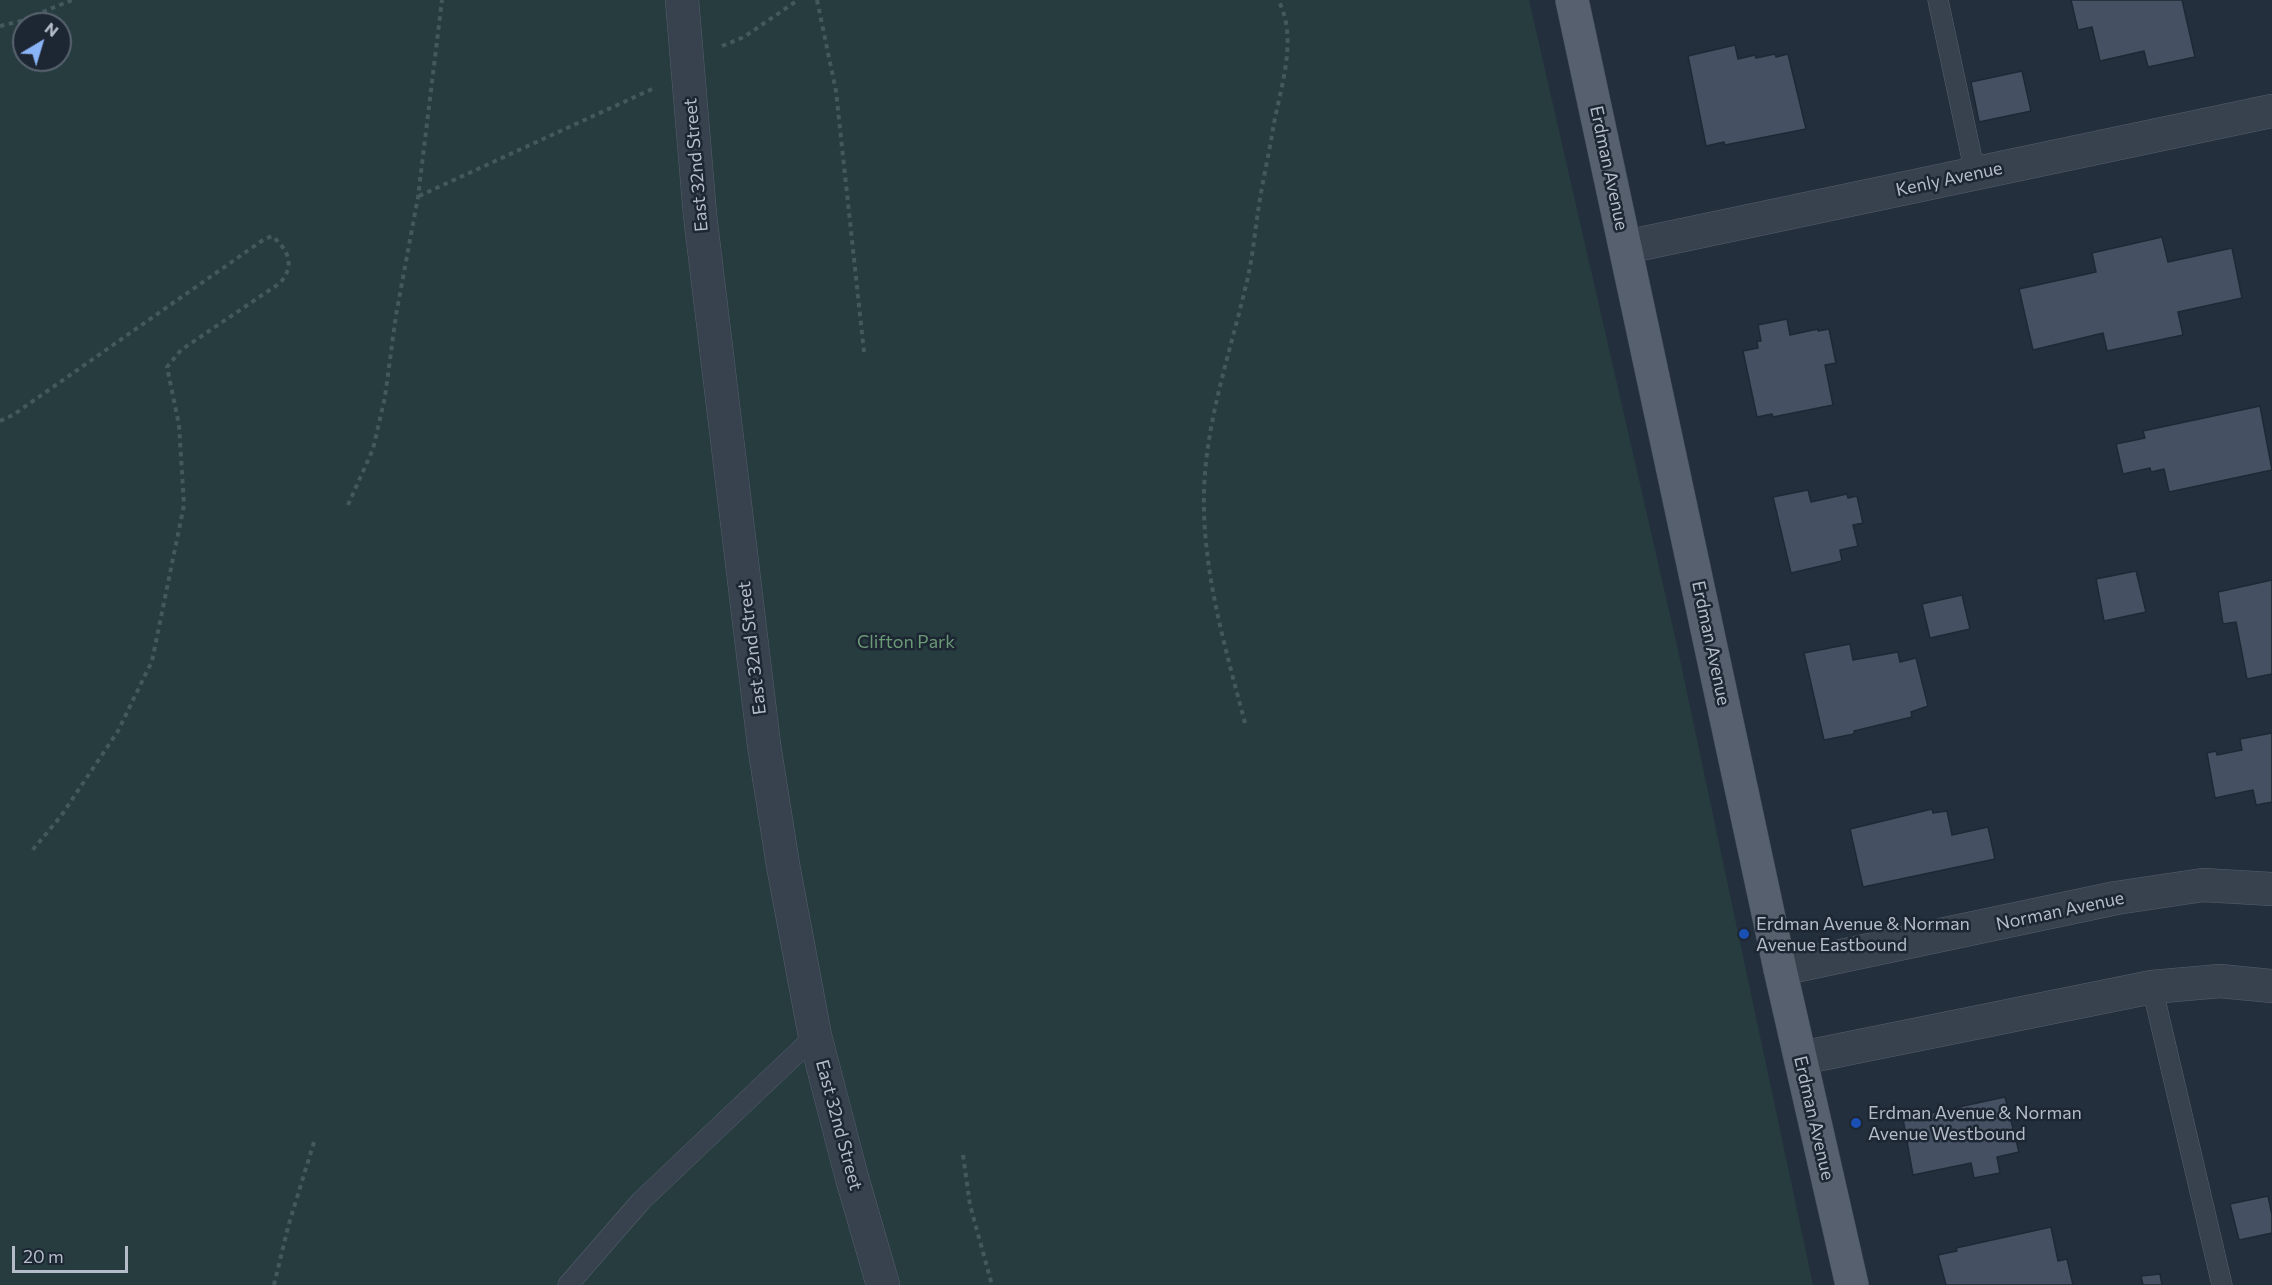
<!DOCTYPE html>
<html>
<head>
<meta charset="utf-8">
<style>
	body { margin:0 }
	#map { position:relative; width:2272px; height:1285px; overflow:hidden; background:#242f3e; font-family:Commissioner,sans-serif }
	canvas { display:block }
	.north { position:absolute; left:12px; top:12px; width:60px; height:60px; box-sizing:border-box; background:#1d2633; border:2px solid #59626f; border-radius:50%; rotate:38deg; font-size:16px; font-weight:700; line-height:24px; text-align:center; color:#b4bcc9 }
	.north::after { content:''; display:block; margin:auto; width:21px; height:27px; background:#8ab4f8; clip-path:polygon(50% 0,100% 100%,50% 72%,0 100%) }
	.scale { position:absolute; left:12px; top:1246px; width:116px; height:27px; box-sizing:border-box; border:3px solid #b4bcc9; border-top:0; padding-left:8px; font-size:18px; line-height:21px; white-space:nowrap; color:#b4bcc9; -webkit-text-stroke:4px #1d2633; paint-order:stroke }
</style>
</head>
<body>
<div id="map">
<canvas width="2272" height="1285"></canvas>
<div class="north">N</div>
<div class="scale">20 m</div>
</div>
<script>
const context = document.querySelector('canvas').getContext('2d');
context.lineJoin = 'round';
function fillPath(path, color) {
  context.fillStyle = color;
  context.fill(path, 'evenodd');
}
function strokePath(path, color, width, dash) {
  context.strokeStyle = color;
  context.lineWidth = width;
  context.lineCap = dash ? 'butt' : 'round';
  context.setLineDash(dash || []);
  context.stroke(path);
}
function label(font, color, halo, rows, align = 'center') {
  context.font = font + ' Commissioner,sans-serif';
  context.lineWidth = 5;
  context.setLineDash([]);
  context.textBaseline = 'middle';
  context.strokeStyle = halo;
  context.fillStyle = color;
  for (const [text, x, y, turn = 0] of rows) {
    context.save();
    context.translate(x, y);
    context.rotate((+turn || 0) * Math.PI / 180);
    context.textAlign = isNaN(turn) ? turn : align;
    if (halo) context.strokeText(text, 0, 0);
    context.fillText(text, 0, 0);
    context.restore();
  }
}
fillPath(new Path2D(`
	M0,0H1529L1676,641L1813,1285H0ZM24,24H60V60H24Z`), '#263c3f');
const building = new Path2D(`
	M2071,0H2182L2195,57L2148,67L2144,51L2100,61L2092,27L2078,30Z
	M1735,45L1738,59L1755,55L1756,58L1775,54L1776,57L1788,54L1806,129L1725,145L1724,142L1706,146L1688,56Z
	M2022,71L2031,111L1979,122L1971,82Z
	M2162,237L2168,262L2232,248L2242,298L2178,312L2183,335L2107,351L2103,333L2033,350L2019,289L2096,272L2092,253Z
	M1787,319L1790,335L1818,329V331L1829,329L1836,363L1825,365L1833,405L1773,417L1772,414L1757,417L1743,351L1758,348L1757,341H1761L1758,325Z
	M2260,406L2272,470L2169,492L2164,469L2151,472L2150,468L2123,474L2116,444L2145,438L2143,431Z
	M1808,490L1811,502L1847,494L1848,498L1857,496L1863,523L1853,525L1858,546L1840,550L1842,561L1791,573L1773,497Z
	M2136,571L2146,612L2104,621L2096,579Z
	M2272,580V674L2247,679L2236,622L2223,624L2218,592Z
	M1962,595L1970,629L1930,638L1922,604Z
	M1850,644L1853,660L1898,652L1900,662L1916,658L1928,706L1911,712L1912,717L1854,731V734L1824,740L1804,653Z
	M2272,733V802L2256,805L2253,790L2215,798L2207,753L2216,751L2217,755L2242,750L2240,739Z
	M1932,809L1933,813L1947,811L1952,835L1988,827L1995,859L1863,887L1850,829Z
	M2005,1097L2019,1152L1997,1157L2000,1173L1974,1178L1971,1163L1913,1175L1903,1119Z
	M2268,1196L2272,1215V1233L2239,1240L2230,1204Z
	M2051,1227L2058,1261L2067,1259L2073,1285H1946L1938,1255L1957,1251L1956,1248Z
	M2160,1274L2162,1285H2143L2141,1276Z`);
fillPath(building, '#455162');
strokePath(building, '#1f2835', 1.5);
const service = new Path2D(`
	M1938,0L1975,173
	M2152,987L2222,1285
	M568,1285L641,1201L815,1036`);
const minor = new Path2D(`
	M1626,247L2272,111
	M1780,969L2116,898L2203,885L2272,889
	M1801,1058L2152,987L2220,981L2272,986`);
const tertiary = new Path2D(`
	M682,0L700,215L764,745L783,865L815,1036L852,1178L883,1285`);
const primary = new Path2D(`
	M1572,0L1780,969L1852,1285`);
strokePath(service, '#565f6c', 21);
strokePath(minor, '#565f6c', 34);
strokePath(tertiary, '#565f6c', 34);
strokePath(primary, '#414a57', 34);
strokePath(new Path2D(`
	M817,0L836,91L864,352
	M0,26L21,21L72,0
	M722,46L744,37L798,0
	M419,196L652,89
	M0,421L13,415L263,240L272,236C289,250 295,266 280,283L181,350L167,367L179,425L184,505L152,661L118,731L61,816L30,853
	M348,505L373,449L385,397L396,315L418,197L442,0
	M1245,723C1225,647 1202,570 1204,491C1206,420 1231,350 1247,281C1253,256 1255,230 1259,205C1263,179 1269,154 1273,129C1280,88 1299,38 1278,0
	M963,1155L970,1205L992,1285
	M274,1285L288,1227L314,1142`), '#44595c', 4, [4.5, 4.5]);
strokePath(service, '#38414e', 20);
strokePath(minor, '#38414e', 33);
strokePath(tertiary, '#38414e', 33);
strokePath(primary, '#56606e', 33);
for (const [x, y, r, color] of [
	[1744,934,6,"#1a4fb4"],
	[1856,1123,6,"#1a4fb4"]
]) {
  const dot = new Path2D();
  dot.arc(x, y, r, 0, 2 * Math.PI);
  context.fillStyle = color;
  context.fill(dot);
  strokePath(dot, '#1d2633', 2);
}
label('18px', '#b4bcc9', '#1d2633', [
	["East 32nd Street",696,165,-95],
	["Erdman Avenue",1609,168,78],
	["Kenly Avenue",1949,179,-12],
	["Erdman Avenue",1711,643,78],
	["East 32nd Street",752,648,-97],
	["Norman Avenue",2060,911,-12],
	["Erdman Avenue",1814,1118,77],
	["East 32nd Street",839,1125,75]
]);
label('18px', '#6b9a76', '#1d2633', [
	["Clifton Park",906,642]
]);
label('18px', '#b4bcc9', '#1d2633', [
	["Erdman Avenue & Norman",1756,924],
	["Avenue Eastbound",1756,945],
	["Erdman Avenue & Norman",1868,1113],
	["Avenue Westbound",1868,1134]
], 'left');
</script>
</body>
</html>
